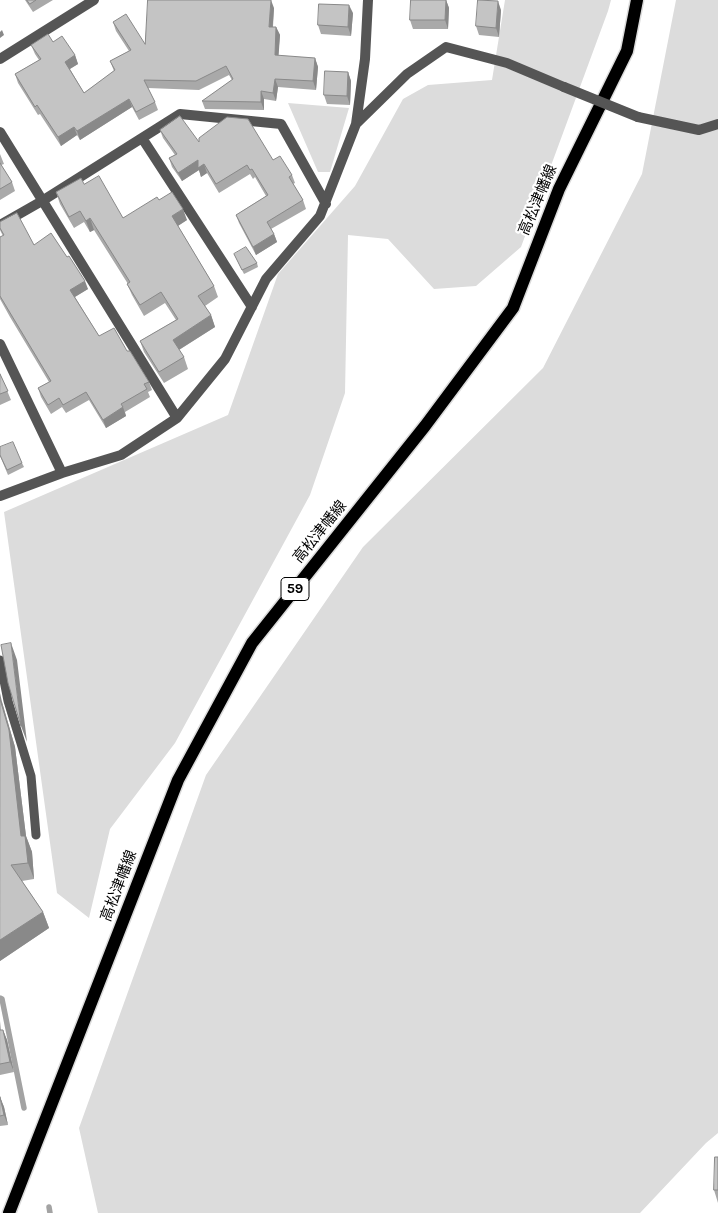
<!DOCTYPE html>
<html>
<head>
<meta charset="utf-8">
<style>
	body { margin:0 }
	canvas { display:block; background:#fff }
</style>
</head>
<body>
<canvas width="718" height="1213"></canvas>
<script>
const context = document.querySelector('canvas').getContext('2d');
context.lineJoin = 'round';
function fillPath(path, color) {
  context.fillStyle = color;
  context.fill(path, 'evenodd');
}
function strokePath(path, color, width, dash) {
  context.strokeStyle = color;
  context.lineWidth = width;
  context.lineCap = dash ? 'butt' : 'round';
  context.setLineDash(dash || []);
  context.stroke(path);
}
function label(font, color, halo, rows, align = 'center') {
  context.font = font + ' Karla,"Noto Sans JP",sans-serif';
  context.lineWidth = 4.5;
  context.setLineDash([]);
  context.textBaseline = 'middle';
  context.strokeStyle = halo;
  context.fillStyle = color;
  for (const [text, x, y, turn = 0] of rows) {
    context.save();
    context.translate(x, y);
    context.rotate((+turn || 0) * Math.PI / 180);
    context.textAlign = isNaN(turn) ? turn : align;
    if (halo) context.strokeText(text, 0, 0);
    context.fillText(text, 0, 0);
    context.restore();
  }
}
fillPath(new Path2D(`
	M505,0H611L608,11L521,247L476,286L434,289L388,239L348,235L345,393L310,495L175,743L110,829L89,918L57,893L4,512L228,415L278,274L355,186L403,99L428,85L492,80Z
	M676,0H718V1133L706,1143L640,1213H98L79,1128L206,775L363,547L543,368L642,174Z
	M288,103L349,108L330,172H318Z`), '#dcdcdc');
strokePath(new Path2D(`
	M0,998L2,999L24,1108
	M49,1207L50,1213`), '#a3a3a3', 5.5);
const primary = new Path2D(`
	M9,1213L178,780L252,643L425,426L513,308L559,189L627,51L637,0`);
strokePath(primary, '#dbdbdb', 15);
strokePath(new Path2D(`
	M0,660L8,701L31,776L36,835`), '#555', 9);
strokePath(new Path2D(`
	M0,59L94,0
	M638,117L699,130L718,124
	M356,124L365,59L368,0
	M0,132L177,418
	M142,138L252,307
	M0,225L42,201L180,114L281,124L326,204
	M0,344L62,473
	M0,496L62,473L121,455L177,418L225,359L266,279L320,216L356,124L407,74L446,47L507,63L564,87`), '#555', 10);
strokePath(primary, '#000', 12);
strokePath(new Path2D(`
	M564,87L638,117`), '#555', 10);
fillPath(new Path2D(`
	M25,0H53L33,12Z
	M446,0L449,8L448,29H413L410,20Z
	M274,8L273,27H276L280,35L278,56L315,58L318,67L316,90L278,87L276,101L264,99V110L205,109L202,101L232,80L229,75L199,90L148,88L155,102L158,110L139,120L132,107L80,140L77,135L61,146L40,114L38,115L18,83L15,74L39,60L35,54L31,45L53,42L75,55L78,64L70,69L84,93L114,71L110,61L129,51L116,31L113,22L145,44Z
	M501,10L499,37L479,35L476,26Z
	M353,13L351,36L321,34L318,25Z
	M348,72L351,81L350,105L327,104L324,95Z
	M160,130L199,142L273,160L292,175L295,183L293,184L303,200L306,209L271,229L274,234L277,242L256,255L239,223L236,215L266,196L255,177L253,179L250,174L219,193L207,173L201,177L199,170L182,181L172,167L169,158L175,155L163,138Z
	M0,154L4,164L1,165L12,182L15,191L0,200Z
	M84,184L123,218L159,200L187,220L178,226L214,286L218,297L205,306L211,315L215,327L179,350L184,357L188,369L164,383L144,352L140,341L176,320L165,303L144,316L132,295L127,284H128L94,230L90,232L84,222L74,228L60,204L56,192Z
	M0,228L34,245L88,289L75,297L99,336L127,351L149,382L152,390L148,392L150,397L125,412L126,416L106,428L89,400L66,413L62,407L51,414L41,397L38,388L49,382L10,317L0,299V237L3,236L0,230Z
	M234,254L257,263L258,267L244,274Z
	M0,374L11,400L0,405Z
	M0,447L22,463L24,467L8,475L0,456Z
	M2,702L15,747L26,836L32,852L34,879L22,881L43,912L49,928L0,961Z
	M0,1021L1,1030H3L7,1040L14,1072L0,1075Z
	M0,1097L4,1107L8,1125L0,1126Z
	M718,1157V1203L714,1190Z`), '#a9a9a9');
fillPath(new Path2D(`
	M271,0L274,8L272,35L269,27Z
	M446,0L449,8L448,29L445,20Z
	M498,1L501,10L499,37L496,28Z
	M349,5L353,13L351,36L348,27Z
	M276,27L280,35L278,64L275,55Z
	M2,30L4,35L0,38V32Z
	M75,55L78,64L68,70L65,62Z
	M315,58L318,67L316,90L313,81Z
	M348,72L351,81L350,105L347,96Z
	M275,79L278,87L276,101L273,93Z
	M261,91L264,99V110L261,102Z
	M129,99L132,107L80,140L77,131Z
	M74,127L77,135L61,146L58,137Z
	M198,160L204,164L207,173L201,177L199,170L182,181L178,173Z
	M183,209L187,220L176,227L172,216Z
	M90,218L94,230L90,232L86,221Z
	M274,234L277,242L256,255L253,247Z
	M85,281L88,289L73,298L70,290Z
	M211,315L215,327L177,351L173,340Z
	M123,407L126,416L106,428L103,420Z
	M11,643L17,660L27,742L21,726Z
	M0,693L2,702L15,747L26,836L32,852L34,879L28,863L21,836L0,699Z
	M43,912L49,928L0,961V940Z
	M3,1030L7,1040L14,1072L10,1062Z
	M0,1097L4,1107L8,1125L4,1115Z`), '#898989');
const building = new Path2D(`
	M27,0H36L30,4Z
	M148,0H271L269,27H276L275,55L315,58L313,81L275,79L273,93L261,91V102L202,101L233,79L226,66L196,81L144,80L155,102L136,112L129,99L77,131L74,127L58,137L37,105L35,107L15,74L41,59L31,45L48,34L53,42L62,36L75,55L65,62L84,93L115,70L110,61L131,50L113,22L126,14L145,44Z
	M411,0H446L445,20H410Z
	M478,0L498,1L496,28L476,26Z
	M319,4L349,5L348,27L318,25Z
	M325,71L348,72L347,96L324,95Z
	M180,116L199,142V138L227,117L248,119L273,160L280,156L292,175L289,177L303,200L267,222L274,234L253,247L236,215L268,195L252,169L250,170L247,165L216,184L204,164L198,168V160L178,173L169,158L177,154L160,130Z
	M0,163L12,182L0,189Z
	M99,176L123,218L157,197L159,200L172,192L183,209L172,216L214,286L198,296L211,315L173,340L184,357L159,372L140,341L178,319L161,292L140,305L127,284L130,282L90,218L86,221L80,211L69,217L56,192L81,178L84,184Z
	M17,213L34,245L51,233L67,257L69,256L85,281L70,290L99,336L114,328L127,351H130L149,382L144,384L147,389L121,404L123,407L103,420L86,392L63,405L59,398L48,405L38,388L51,381L0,296V237L4,235L0,228V222Z
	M246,247L257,263L242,270L234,254Z
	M0,374L8,391L0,394Z
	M13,442L22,463L7,470L0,455V447Z
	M11,643L21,726L8,683L1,645Z
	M0,699L9,730L21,836H25L28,863L11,865L43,912L0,940Z
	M0,1030H3L10,1062L0,1064Z
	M0,1097L4,1115L0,1116Z
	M715,1157H718V1190H714Z`);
fillPath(building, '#c4c4c4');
strokePath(building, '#898989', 1);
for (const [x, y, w] of [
	[295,589,28]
]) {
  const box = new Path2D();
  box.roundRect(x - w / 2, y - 11.5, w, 23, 4);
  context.fillStyle = '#fff';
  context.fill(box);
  strokePath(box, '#000', 1);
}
label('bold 14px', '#000', null, [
	["59",295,589]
]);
label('15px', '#000', '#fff', [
	["高松津幡線",538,200,-67],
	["高松津幡線",320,532,-51],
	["高松津幡線",119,886,-69]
]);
</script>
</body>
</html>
